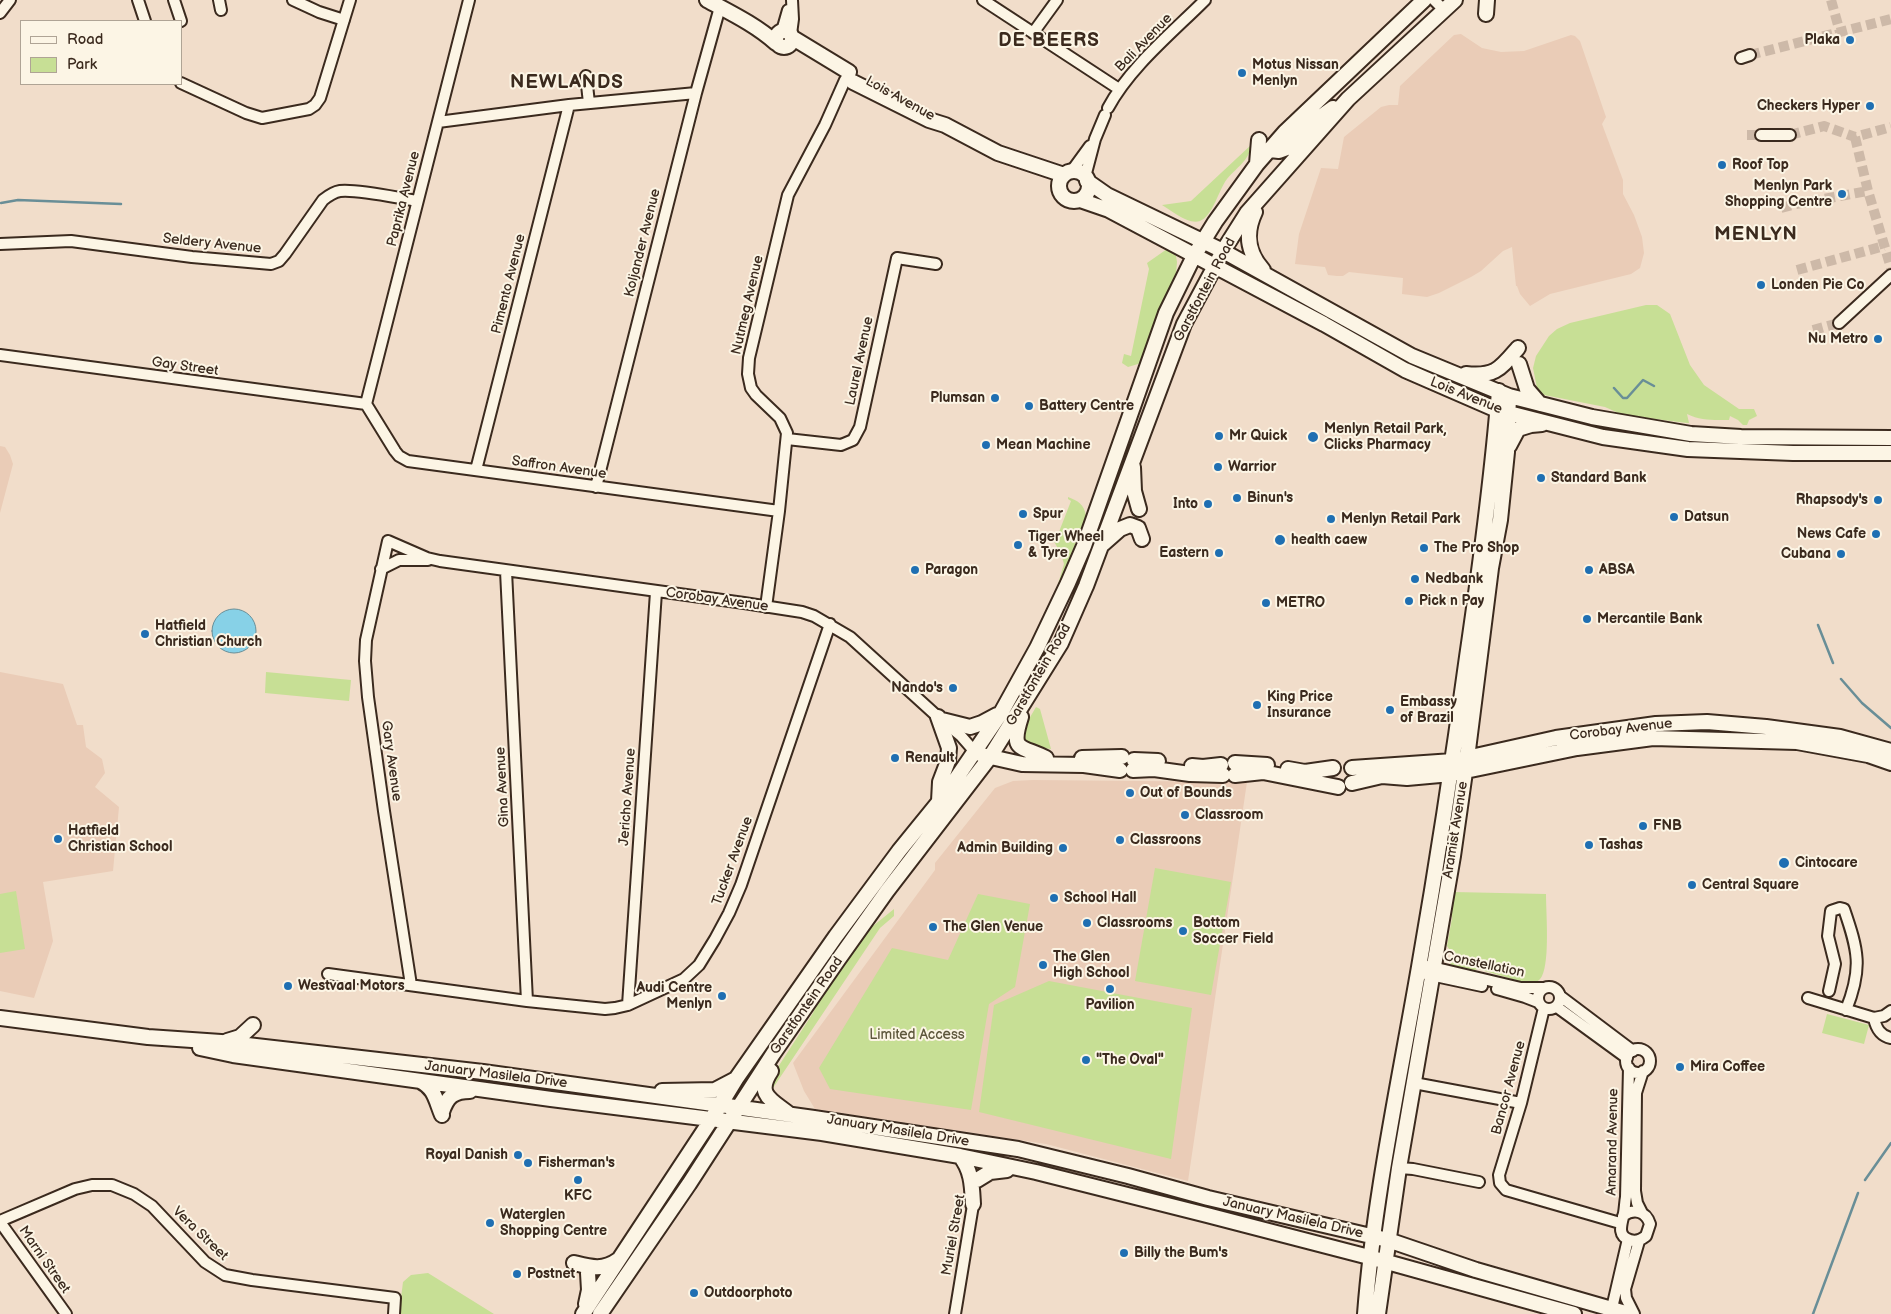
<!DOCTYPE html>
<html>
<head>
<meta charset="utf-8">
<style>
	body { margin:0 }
	#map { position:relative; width:1891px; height:1314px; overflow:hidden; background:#f1ddca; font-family:"Balsamiq Sans",sans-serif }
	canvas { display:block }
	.legend { position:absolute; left:20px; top:20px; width:162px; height:65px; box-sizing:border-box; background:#fcf5e5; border:1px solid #afa495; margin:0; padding:6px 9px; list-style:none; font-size:15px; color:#3b2a1e }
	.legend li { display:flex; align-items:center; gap:10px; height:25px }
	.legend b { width:25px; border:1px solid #afa495 }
</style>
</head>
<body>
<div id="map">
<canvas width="1891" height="1314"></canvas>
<ul class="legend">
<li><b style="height:6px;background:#fcf5e5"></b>Road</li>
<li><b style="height:14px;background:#c7df95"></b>Park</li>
</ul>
</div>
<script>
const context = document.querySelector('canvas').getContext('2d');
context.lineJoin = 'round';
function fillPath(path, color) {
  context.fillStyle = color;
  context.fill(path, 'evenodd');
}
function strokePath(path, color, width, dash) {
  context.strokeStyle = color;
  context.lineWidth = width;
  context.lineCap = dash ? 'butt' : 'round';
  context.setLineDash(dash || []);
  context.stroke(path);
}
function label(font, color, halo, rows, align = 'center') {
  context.font = font + ' "Balsamiq Sans",sans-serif';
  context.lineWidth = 4;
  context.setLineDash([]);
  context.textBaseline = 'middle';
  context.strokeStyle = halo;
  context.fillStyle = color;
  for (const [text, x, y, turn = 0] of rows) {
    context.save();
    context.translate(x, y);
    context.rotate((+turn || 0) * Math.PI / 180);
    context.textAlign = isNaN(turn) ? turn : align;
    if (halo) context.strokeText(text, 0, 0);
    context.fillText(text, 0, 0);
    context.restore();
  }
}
fillPath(new Path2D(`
	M1461,34L1482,48L1501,52L1524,51L1571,35L1575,36L1580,41L1606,117L1602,124L1623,180V194L1634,215L1642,237L1644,253L1640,268L1631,274L1550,294L1530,306L1520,294L1517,286H1516L1512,247L1503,251L1481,271L1471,277L1439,293L1427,297L1402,294L1403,278L1349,272L1343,276H1337L1328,275L1325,267L1295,264L1299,234L1321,168L1338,169L1344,137L1381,107L1389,105H1398L1400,86L1454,35Z
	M0,446L5,447L10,455L13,464L0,513Z
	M0,672L63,684L77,725H83L86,747L102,759L105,773L95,787L119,807L113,871L43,882L53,941L34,998L0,991Z
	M1033,780L1247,782L1188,1181L1046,1144L815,1109L804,1091L793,1063L935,870V863L995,788L1013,781Z`), '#eaccb7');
fillPath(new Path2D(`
	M1251,145C1250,160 1236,168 1227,179C1219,189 1213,216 1200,221C1188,225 1172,211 1162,205L1191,201Z
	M1167,249L1176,256L1177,262L1176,274L1142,360L1138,364L1128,367L1122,363L1124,354L1131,356L1149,269L1147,263Z
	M1646,305H1657L1670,314L1690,365L1704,385L1739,409H1754L1757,416L1749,420L1747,425H1743L1738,420L1730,416L1729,420C1713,420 1701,421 1687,414L1689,423H1687L1623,415L1605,407L1544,395L1537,388L1533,368L1536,356L1549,336L1557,329L1570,323Z
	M1068,497C1078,501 1084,504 1086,516L1052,604L1064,564L1061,554L1051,536L1052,534L1057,537L1071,501L1068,499Z
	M266,672L351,680L349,701L265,693Z
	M1036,707L1040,709L1051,749L1029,746L1023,740L1022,731Z
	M1155,868L1231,882L1211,995L1135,981Z
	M16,891L25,949L0,953V894Z
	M1454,892L1546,894C1546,913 1550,960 1542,976C1539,982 1535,982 1529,984L1478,969L1469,972L1450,966L1452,953L1447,946L1452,918L1449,909Z
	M978,894L1030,904L1015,987L989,1004L971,1110L830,1089L819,1068L892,948L948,960Z
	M894,909V916L880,928L773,1088L768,1091L767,1084L813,1013L822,993L863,934Z
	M1049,981L1192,1008L1171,1159L979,1112L994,1005Z
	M1827,1014L1869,1025L1864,1044L1822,1033Z
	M428,1273L494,1314H399L403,1282L411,1275Z`), '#c7df95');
const water = new Path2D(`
	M212 631a22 22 0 1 1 44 0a22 22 0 1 1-44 0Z`);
fillPath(water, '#87d1e7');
strokePath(water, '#698e97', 1);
strokePath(new Path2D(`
	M1,203L18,200L121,204
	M1614,388L1623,398H1627L1643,380L1654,386
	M1818,625L1833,663
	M1841,679L1862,703L1891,728
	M1865,1180L1891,1143
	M1813,1314L1858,1193`), '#698e97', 2.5);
strokePath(new Path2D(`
	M1831,0L1840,32
	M1750,55L1891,19
	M1747,135H1761
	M1790,135L1824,126L1855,137L1891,127
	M1855,137L1868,191L1891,268
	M1781,208L1796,204L1868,191
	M1797,270L1884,246
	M1813,330L1839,323`), '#cdb9a8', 10, [10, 5]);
const street = new Path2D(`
	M138,0L145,21
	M174,0L181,21
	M219,0L221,10
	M293,0L319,12L344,20
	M983,0L1119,89
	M1434,0L1444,10
	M0,13L10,0
	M782,31L788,10
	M1033,33L1057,0
	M791,34L793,19L792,0
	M1741,58L1750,55
	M586,76L589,103
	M181,83L246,113L262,118L309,109L315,105L320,98L350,0
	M1108,108C1130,67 1172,33 1205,0
	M438,122L569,105L696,93
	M1761,135H1790
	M1071,172L1090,146
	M1085,177L1095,139L1105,115
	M0,244L71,241L192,257L271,264L279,261L285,254L323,200C328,196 333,192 340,191C359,189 397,198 417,201
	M1839,323L1891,275
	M0,355L366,404
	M366,404L395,451L399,456L408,461L779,511
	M366,404L469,0
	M787,439L841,445L853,440L860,427L897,258L936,264
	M476,470L569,105
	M596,487L696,93L720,7
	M381,569L399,560H428
	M506,571L527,1001
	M766,607L779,511L787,433L780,418L756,395L751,388L748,374L749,358L788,195L825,125L845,80
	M1428,966L1521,988H1543
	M328,974L527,1001L605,1009L615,1008L628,1005L684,979L699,965L715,939L729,913L741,885L830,624
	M1426,974L1482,986
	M411,985L384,811L368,697L365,661L366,640L388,541L427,558L440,561L744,603L802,612L814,616L850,637L938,717L961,736L975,752
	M1538 998a11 11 0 1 1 22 0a11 11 0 1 1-22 0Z
	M1497,989L1525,997L1538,1002
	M1829,991L1835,964L1828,936L1831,911L1840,908L1844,909C1858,950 1863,968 1846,1010
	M1560,996L1633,1051
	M1808,998L1874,1018L1884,1016L1891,1011
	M628,1005L656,592
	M1557,1007L1627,1058
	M1544,1008L1521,1103L1499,1175L1500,1183L1506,1190L1620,1223
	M1874,1018C1876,1028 1880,1036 1891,1038
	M1626 1061a12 12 0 1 1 24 0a12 12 0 1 1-24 0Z
	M1414,1083L1521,1103
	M1399,1168L1413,1169L1479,1182
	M1642,1213L1637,1203L1635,1191L1636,1093L1643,1071
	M1623,1216C1634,1208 1646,1211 1650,1224L1646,1236C1641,1240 1636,1242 1630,1240C1616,1236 1622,1223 1624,1213C1625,1208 1625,1202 1626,1197L1629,1068
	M0,1221L75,1189L92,1185H112L134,1194L152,1206L205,1262L225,1275L252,1280L395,1298L394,1314
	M0,1222L66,1314
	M1612,1308L1628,1239
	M955,1314L974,1199
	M1634,1314L1626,1298L1625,1289L1639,1241`);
const secondary = new Path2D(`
	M707,0C731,13 756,25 776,43
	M1486,14L1487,0
	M776 39a8 8 0 1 1 16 0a8 8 0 1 1-16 0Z
	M793,38L849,72
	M853,82L929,120L945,125L998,153L1064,175
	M1270,150L1279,151L1287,148L1312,123L1333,108
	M1257,164L1259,140
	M1059 186a15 15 0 1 1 30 0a15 15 0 1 1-30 0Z
	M1087,181L1107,195L1223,251L1412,356L1509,396L1592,417L1691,434L1741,437L1891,438
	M1080,200L1109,210L1324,324L1405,370L1497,410L1603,437L1688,449L1793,453H1891
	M1255,212C1245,233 1247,252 1263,270
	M1519,364L1527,389L1540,404
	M1466,374C1495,377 1500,369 1518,348
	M1509,446L1518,429L1531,425L1542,424
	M1133,467L1134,491L1139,509
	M1103,544L1120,529L1130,525L1138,528L1142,539
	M938,717L949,748L948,761L940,782L939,801
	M1021,717C1010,752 1020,745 1046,758
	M942,720L970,727L982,723L997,715
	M982,755L1022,764L1084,765L1120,770
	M1082,758L1122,757
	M1134,760L1158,761
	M1235,763L1267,765
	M1192,766L1203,767L1221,765
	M1352,768L1453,761L1556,738L1656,724L1707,722L1766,727L1840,737L1891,751
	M1288,769L1305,772L1333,768
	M1133,770L1154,769L1190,774L1223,775
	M1235,775L1263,772L1338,787
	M1352,783L1382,776L1407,778L1451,774L1577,748L1653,738L1797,742L1868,755L1891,763
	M0,1018L148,1037L221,1042L483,1072L814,1118L1018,1149L1128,1176L1208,1198L1388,1240L1476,1270L1629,1314
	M227,1041L240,1037L253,1025
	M200,1048L233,1055L551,1099L822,1133L960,1156L1036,1172L1207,1215L1369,1257L1574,1314
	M771,1071C755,1095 772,1100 789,1114
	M420,1081C435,1088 436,1101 442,1115
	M662,1091L715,1090L736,1079
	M442,1112C447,1097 453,1091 470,1091
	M960,1156C972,1171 972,1186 973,1204
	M977,1180L990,1172L1007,1170
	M574,1263C590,1267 603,1271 618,1260
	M586,1304L589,1290L588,1273
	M583,1314L711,1120L736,1079L836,936L899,851L947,792L1001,713L1037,648L1068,583L1084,546L1166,313L1194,256L1215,222L1257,164L1285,132L1424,0
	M600,1314L689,1184L773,1054L838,960L887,891L990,757L1061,643L1086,586L1184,324L1223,251L1247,213L1348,99L1455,0
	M1365,1314C1374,1197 1399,1083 1419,967C1437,864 1453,760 1467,657C1480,568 1492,480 1499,391
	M1378,1314L1399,1168L1453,856L1467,758L1491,568L1500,520L1507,452L1509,396`);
strokePath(street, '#3b2a1e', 14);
strokePath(secondary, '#3b2a1e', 18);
strokePath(street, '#fcf5e5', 10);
strokePath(secondary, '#fcf5e5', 14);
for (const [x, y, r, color] of [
	[1850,40,5,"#1f6fb2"],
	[1242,73,5,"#1f6fb2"],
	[1870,106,5,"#1f6fb2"],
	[1722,165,5,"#1f6fb2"],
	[1842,194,5,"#1f6fb2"],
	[1761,285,5,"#1f6fb2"],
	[1878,339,5,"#1f6fb2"],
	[995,398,5,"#1f6fb2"],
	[1029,406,5,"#1f6fb2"],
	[1219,436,5,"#1f6fb2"],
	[1313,437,6,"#1f6fb2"],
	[986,445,5,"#1f6fb2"],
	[1218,467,5,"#1f6fb2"],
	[1541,478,5,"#1f6fb2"],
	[1237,498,5,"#1f6fb2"],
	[1878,500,5,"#1f6fb2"],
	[1208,504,5,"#1f6fb2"],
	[1023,514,5,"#1f6fb2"],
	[1674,517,5,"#1f6fb2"],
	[1331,519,5,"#1f6fb2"],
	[1876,534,5,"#1f6fb2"],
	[1280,540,6,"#1f6fb2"],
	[1018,545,5,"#1f6fb2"],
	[1424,548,5,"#1f6fb2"],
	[1219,553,5,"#1f6fb2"],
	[1841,554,5,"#1f6fb2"],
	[915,570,5,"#1f6fb2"],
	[1589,570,5,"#1f6fb2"],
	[1415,579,5,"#1f6fb2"],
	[1409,601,5,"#1f6fb2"],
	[1266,603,5,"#1f6fb2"],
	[1587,619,5,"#1f6fb2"],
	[145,634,5,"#1f6fb2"],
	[953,688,5,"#1f6fb2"],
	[1257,705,5,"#1f6fb2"],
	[1390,710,5,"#1f6fb2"],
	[895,758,5,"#1f6fb2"],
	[1130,793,5,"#1f6fb2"],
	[1185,815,5,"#1f6fb2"],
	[1643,826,5,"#1f6fb2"],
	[58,839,5,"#1f6fb2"],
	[1120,840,5,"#1f6fb2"],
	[1589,845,5,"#1f6fb2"],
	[1063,848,5,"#1f6fb2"],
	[1784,863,6,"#1f6fb2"],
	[1692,885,5,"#1f6fb2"],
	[1054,898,5,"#1f6fb2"],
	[1087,923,5,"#1f6fb2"],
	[933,927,5,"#1f6fb2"],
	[1183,931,5,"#1f6fb2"],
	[1043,965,5,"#1f6fb2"],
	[288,986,5,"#1f6fb2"],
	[1110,989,5,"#1f6fb2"],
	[722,996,5,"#1f6fb2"],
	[1086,1060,5,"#1f6fb2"],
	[1680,1067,5,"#1f6fb2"],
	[518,1155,5,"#1f6fb2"],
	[528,1163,5,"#1f6fb2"],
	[578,1180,5,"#1f6fb2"],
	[490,1223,5,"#1f6fb2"],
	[1124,1253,5,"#1f6fb2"],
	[517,1274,5,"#1f6fb2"],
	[694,1293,5,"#1f6fb2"]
]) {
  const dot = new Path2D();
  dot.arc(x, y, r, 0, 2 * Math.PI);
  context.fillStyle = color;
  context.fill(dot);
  strokePath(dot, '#fcf5e5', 2);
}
label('bold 14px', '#3b2a1e', '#fcf5e5', [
	["Plaka",1840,40,"right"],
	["Motus Nissan",1252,65],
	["Menlyn",1252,81],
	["Checkers Hyper",1860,106,"right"],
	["Roof Top",1732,165],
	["Menlyn Park",1832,186,"right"],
	["Shopping Centre",1832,202,"right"],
	["Londen Pie Co",1771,285],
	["Nu Metro",1868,339,"right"],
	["Plumsan",985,398,"right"],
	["Battery Centre",1039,406],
	["Menlyn Retail Park,",1324,429],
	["Clicks Pharmacy",1324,445],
	["Mr Quick",1229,436],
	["Mean Machine",996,445],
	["Warrior",1228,467],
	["Standard Bank",1551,478],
	["Binun's",1247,498],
	["Rhapsody's",1868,500,"right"],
	["Into",1198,504,"right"],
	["Spur",1033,514],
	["Datsun",1684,517],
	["Menlyn Retail Park",1341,519],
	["News Cafe",1866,534,"right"],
	["Tiger Wheel",1028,537],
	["& Tyre",1028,553],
	["health caew",1291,540],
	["The Pro Shop",1434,548],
	["Eastern",1209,553,"right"],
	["Cubana",1831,554,"right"],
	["Paragon",925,570],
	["ABSA",1599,570],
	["Nedbank",1425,579],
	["Pick n Pay",1419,601],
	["METRO",1276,603],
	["Mercantile Bank",1597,619],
	["Hatfield",155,626],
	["Christian Church",155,642],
	["Nando's",943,688,"right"],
	["King Price",1267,697],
	["Insurance",1267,713],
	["Embassy",1400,702],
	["of Brazil",1400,718],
	["Renault",905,758],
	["Out of Bounds",1140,793],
	["Classroom",1195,815],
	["FNB",1653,826],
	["Hatfield",68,831],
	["Christian School",68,847],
	["Classroons",1130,840],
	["Tashas",1599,845],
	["Admin Building",1053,848,"right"],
	["Cintocare",1795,863],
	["Central Square",1702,885],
	["School Hall",1064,898],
	["Classrooms",1097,923],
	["Bottom",1193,923],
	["Soccer Field",1193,939],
	["The Glen Venue",943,927],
	["The Glen",1053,957],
	["High School",1053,973],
	["Westvaal Motors",298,986],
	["Audi Centre",712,988,"right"],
	["Menlyn",712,1004,"right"],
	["Pavilion",1110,1005,"center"],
	["\"The Oval\"",1096,1060],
	["Mira Coffee",1690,1067],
	["Royal Danish",508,1155,"right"],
	["Fisherman's",538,1163],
	["KFC",578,1196,"center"],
	["Waterglen",500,1215],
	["Shopping Centre",500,1231],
	["Billy the Bum's",1134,1253],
	["Postnet",527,1274],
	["Outdoorphoto",704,1293]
], 'left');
label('14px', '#3b2a1e', '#fcf5e5', [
	["Bali Avenue",1144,43,-46],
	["Lois Avenue",900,99,29],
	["Paprika Avenue",404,199,-76],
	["Koljander Avenue",643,243,-76],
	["Seldery Avenue",212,244,6],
	["Pimento Avenue",509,284,-76],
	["Garstfontein Road",1205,290,-62],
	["Nutmeg Avenue",748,305,-77],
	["Laurel Avenue",860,361,-78],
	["Gay Street",185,367,8],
	["Lois Avenue",1466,396,22],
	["Saffron Avenue",559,468,8],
	["Corobay Avenue",717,600,8],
	["Garstfontein Road",1039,675,-60],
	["Corobay Avenue",1621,730,-7],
	["Gary Avenue",391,761,82],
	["Gina Avenue",503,787,-93],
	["Jericho Avenue",628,797,-86],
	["Aramist Avenue",1456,830,-81],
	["Tucker Avenue",733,861,-70],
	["Constellation",1484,965,12],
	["Garstfontein Road",807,1006,-55],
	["January Masilela Drive",496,1075,7],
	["Bancor Avenue",1509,1088,-75],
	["January Masilela Drive",898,1131,9],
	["Amarand Avenue",1613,1142,-89],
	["January Masilela Drive",1293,1218,13],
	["Vera Street",200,1234,44],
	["Muriel Street",954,1235,-80],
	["Marni Street",44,1260,55]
]);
label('14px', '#5e573c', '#fcf5e5', [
	["Limited Access",917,1035]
]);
context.letterSpacing = '1px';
label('bold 19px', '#3b2a1e', '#fcf5e5', [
	["DE BEERS",1049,41],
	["NEWLANDS",567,83],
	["MENLYN",1756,235]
]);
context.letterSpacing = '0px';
</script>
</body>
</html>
